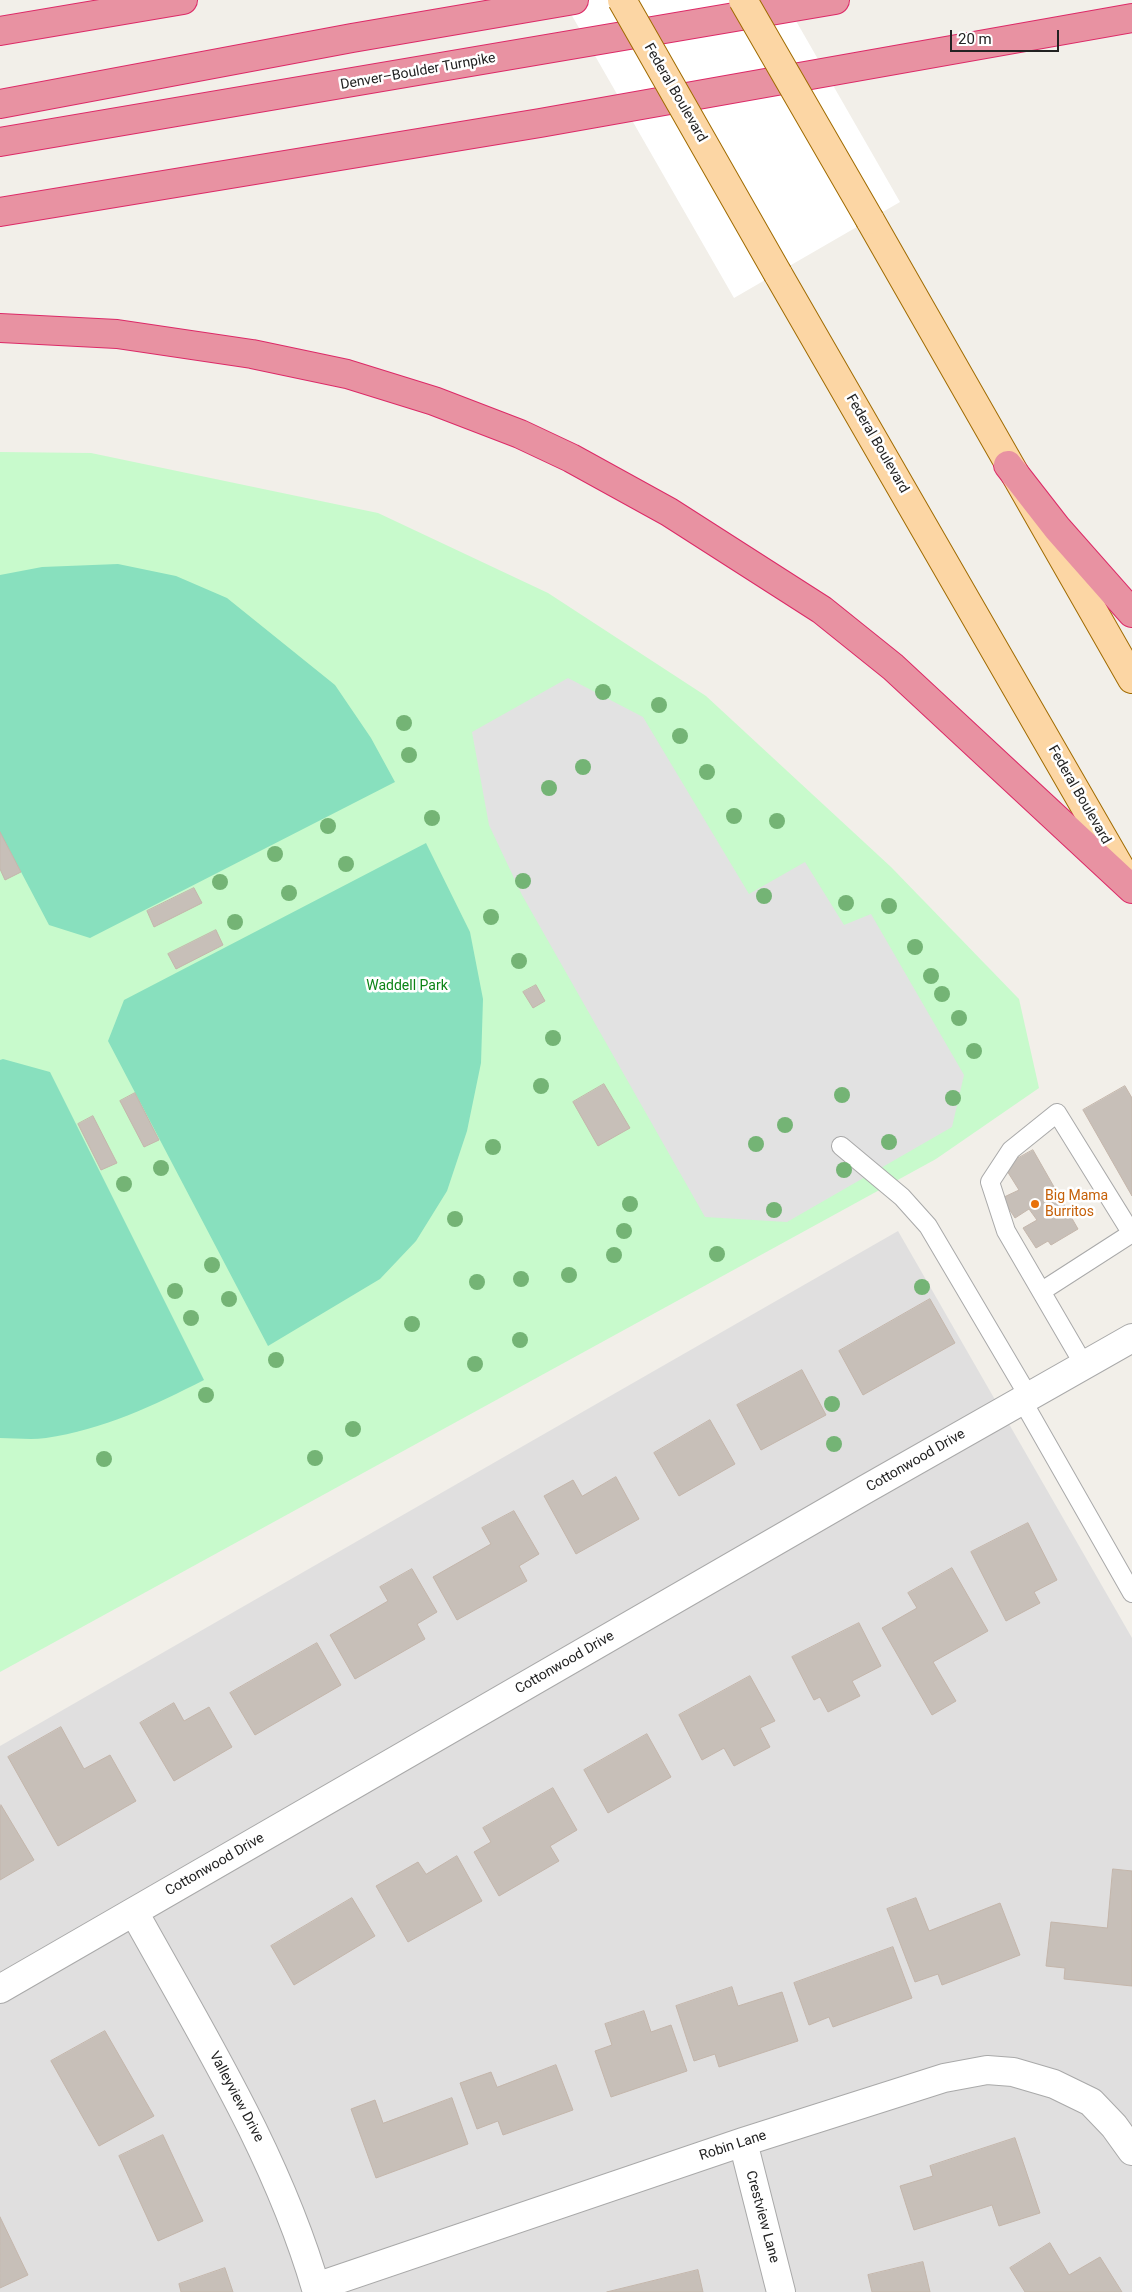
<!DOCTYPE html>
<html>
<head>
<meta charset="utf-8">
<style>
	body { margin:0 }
	#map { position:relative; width:1132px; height:2292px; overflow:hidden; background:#f2efe9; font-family:Roboto,sans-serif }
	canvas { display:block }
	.scale { position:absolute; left:950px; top:30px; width:109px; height:22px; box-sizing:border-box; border:2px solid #222; border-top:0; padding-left:6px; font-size:15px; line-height:18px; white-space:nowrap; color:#222; -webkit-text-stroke:4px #fff; paint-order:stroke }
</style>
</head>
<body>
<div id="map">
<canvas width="1132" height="2292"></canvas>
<div class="scale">20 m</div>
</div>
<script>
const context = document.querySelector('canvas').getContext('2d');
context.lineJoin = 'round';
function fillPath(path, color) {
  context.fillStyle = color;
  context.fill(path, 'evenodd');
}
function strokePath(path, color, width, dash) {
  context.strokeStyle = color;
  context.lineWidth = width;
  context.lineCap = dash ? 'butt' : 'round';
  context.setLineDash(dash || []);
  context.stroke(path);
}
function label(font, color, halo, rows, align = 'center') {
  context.font = font + ' Roboto,sans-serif';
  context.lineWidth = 5;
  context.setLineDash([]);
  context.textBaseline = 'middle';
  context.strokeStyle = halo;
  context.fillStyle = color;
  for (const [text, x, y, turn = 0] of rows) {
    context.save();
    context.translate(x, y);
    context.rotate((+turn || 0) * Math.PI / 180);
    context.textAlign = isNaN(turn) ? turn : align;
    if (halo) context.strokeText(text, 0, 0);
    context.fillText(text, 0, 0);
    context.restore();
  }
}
fillPath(new Path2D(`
	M898,1231L1132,1638V2292H0V1746Z`), '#e0dfdf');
fillPath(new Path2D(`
	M0,452L91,453L378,513L548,593L706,696L891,867L1019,999L1039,1088L936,1159L0,1672Z`), '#c8facc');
fillPath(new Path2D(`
	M118,564L176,576L227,598L335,685L371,738L395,782L90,938L49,925L0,832V575L42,567Z
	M426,843L470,932L483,999L481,1063L467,1131L447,1191L416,1241L380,1279L268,1346L108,1041L124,1000Z
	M3,1059L50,1072L204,1380C155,1405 102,1430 46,1438C31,1440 15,1438 0,1438V1060Z`), '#88e0be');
fillPath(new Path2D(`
	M568,678L643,717L749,894L805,862L844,925L871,914L964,1075L952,1127L787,1222L705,1217L522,895L489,825L472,732Z`), '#e2e2e2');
fillPath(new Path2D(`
	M563,0H784L900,202L734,298Z`), '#fff');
const building = new Path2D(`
	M0,832L21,872L5,880L0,869Z
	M194,888L202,903L154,927L147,911Z
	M216,930L223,945L176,969L168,954Z
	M536,985L545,1001L533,1008L523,992Z
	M604,1084L630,1128L598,1146L573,1102Z
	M1125,1086L1132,1098V1196L1083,1110Z
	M135,1093L159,1140L144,1147L120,1101Z
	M93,1116L117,1163L101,1170L78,1124Z
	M1033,1150L1078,1229L1051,1245L1048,1241L1036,1248L1023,1228L1037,1220L1029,1209L1015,1218L1002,1198L1019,1190L1004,1166Z
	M930,1299L955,1343L863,1395L839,1351Z
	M802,1370L826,1415L761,1450L737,1405Z
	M710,1420L735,1464L679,1496L654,1453Z
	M616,1477L639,1519L576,1554L544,1496L573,1480L582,1496Z
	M514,1511L539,1554L519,1566L527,1581L457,1620L433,1577L491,1544L482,1528Z
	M1028,1523L1057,1580L1034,1592L1040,1603L1006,1621L971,1552Z
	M952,1568L988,1631L933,1662L956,1701L932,1715L882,1628L917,1608L908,1593Z
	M412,1569L437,1612L417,1624L425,1639L355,1679L330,1635L388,1601L380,1587Z
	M859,1623L881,1666L852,1681L860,1696L828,1712L820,1697L814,1700L792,1657Z
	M317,1643L341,1685L255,1735L230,1693Z
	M750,1676L775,1721L760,1728L770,1747L734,1766L724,1748L702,1760L679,1715Z
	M174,1703L184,1721L209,1707L232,1747L174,1781L140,1723Z
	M61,1727L84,1769L110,1755L136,1801L58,1846L8,1757Z
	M647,1734L671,1777L608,1813L584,1770Z
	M553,1788L577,1830L550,1846L559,1861L499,1896L474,1852L491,1842L483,1828Z
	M1,1805L34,1860L0,1880V1806Z
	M457,1856L482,1901L408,1942L376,1886L418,1862L426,1874Z
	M1113,1869L1132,1871V1986L1064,1979L1065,1968L1046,1966L1051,1922L1107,1928Z
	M352,1898L375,1936L294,1985L271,1946Z
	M916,1898L929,1931L1000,1903L1020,1955L942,1985L938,1974L915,1982L887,1909Z
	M893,1947L912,1998L833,2027L829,2017L809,2025L794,1983Z
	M732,1987L738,2006L782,1992L798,2041L719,2067L715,2054L694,2061L676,2006Z
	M644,2011L651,2032L671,2025L687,2071L611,2097L595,2051L612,2045L605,2024Z
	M105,2031L154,2116L99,2146L51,2061Z
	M556,2065L573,2110L503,2135L498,2121L477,2129L460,2083L491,2072L497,2087Z
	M452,2098L468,2144L376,2178L351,2109L375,2100L383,2123Z
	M163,2135L203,2221L158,2241L119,2156Z
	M1015,2138L1040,2213L999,2226L992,2205L914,2230L900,2186L933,2176L930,2166Z
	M0,2217L28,2275L0,2288Z
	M1050,2243L1069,2275L1100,2257L1122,2292H1025L1010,2268Z
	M923,2262L930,2292H872L868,2275Z
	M225,2268L233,2292H181L179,2284Z
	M698,2270L703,2292H607Z`);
fillPath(building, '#c7bfb8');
strokePath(building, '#c4b6ab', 1);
const service = new Path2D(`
	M841,1146L902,1197L928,1226L1029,1397
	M1042,1291L1132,1233
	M1084,1365L1006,1231L990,1182L1011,1150L1057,1113L1132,1234
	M1022,1400L1132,1593`);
const minor = new Path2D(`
	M134,1912C202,2035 278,2156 317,2292
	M0,1989L866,1489L1132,1338
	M743,2142L781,2292
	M316,2287L743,2142L944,2078L987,2070L1013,2072L1054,2084L1091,2102L1114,2126L1132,2151`);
const primary = new Path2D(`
	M870,220L1132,679
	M778,274L1129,883`);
const motorway = new Path2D(`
	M0,31L183,0
	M0,104L352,38L574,0
	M0,142L835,0
	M0,212L540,123L1132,18
	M0,328L117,334L252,354L347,374L434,401L520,434L571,458L669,512L822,610L893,667L1132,889
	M1008,465L1057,528L1132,613`);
strokePath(service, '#a9a9a9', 20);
strokePath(minor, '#a9a9a9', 30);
strokePath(primary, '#a06b00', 30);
strokePath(motorway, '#dc2a67', 30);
strokePath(service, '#fff', 18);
strokePath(minor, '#fff', 28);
strokePath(primary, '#fcd6a4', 28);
strokePath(motorway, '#e892a2', 28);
const primaryBridge = new Path2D(`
	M622,0L778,274
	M743,0L870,220`);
strokePath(primaryBridge, '#a06b00', 30, []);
strokePath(primaryBridge, '#fcd6a4', 28);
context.fillStyle = '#74b475';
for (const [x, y] of [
	[603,692],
	[659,705],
	[404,723],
	[680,736],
	[409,755],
	[583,767],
	[707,772],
	[549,788],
	[734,816],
	[432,818],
	[777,821],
	[328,826],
	[275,854],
	[346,864],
	[523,881],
	[220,882],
	[289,893],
	[764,896],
	[846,903],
	[889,906],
	[491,917],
	[235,922],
	[915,947],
	[519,961],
	[931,976],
	[942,994],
	[959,1018],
	[553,1038],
	[974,1051],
	[541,1086],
	[842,1095],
	[953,1098],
	[785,1125],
	[889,1142],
	[756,1144],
	[493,1147],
	[161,1168],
	[844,1170],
	[124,1184],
	[630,1204],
	[774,1210],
	[455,1219],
	[624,1231],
	[717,1254],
	[614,1255],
	[212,1265],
	[569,1275],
	[521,1279],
	[477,1282],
	[922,1287],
	[175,1291],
	[229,1299],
	[191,1318],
	[412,1324],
	[520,1340],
	[276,1360],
	[475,1364],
	[206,1395],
	[832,1404],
	[353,1429],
	[834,1444],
	[315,1458],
	[104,1459]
]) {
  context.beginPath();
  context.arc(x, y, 8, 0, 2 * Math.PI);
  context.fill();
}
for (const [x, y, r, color] of [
	[1035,1204,5,"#e8710a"]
]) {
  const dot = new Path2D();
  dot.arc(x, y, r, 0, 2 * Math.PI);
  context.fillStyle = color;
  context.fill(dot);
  strokePath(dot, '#fff', 2);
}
label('14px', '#222', '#fff', [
	["Denver–Boulder Turnpike",418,72,-10],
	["Federal Boulevard",675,93,60],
	["Federal Boulevard",877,444,60],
	["Federal Boulevard",1079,795,60],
	["Cottonwood Drive",916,1461,-30],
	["Cottonwood Drive",565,1663,-30],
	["Cottonwood Drive",215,1865,-30],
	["Valleyview Drive",236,2097,62],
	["Robin Lane",733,2146,-18],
	["Crestview Lane",762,2217,75]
]);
label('14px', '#0c8416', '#fff', [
	["Waddell Park",407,986]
]);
label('14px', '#c56008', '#fff', [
	["Big Mama",1045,1196],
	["Burritos",1045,1212]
], 'left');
</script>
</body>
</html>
